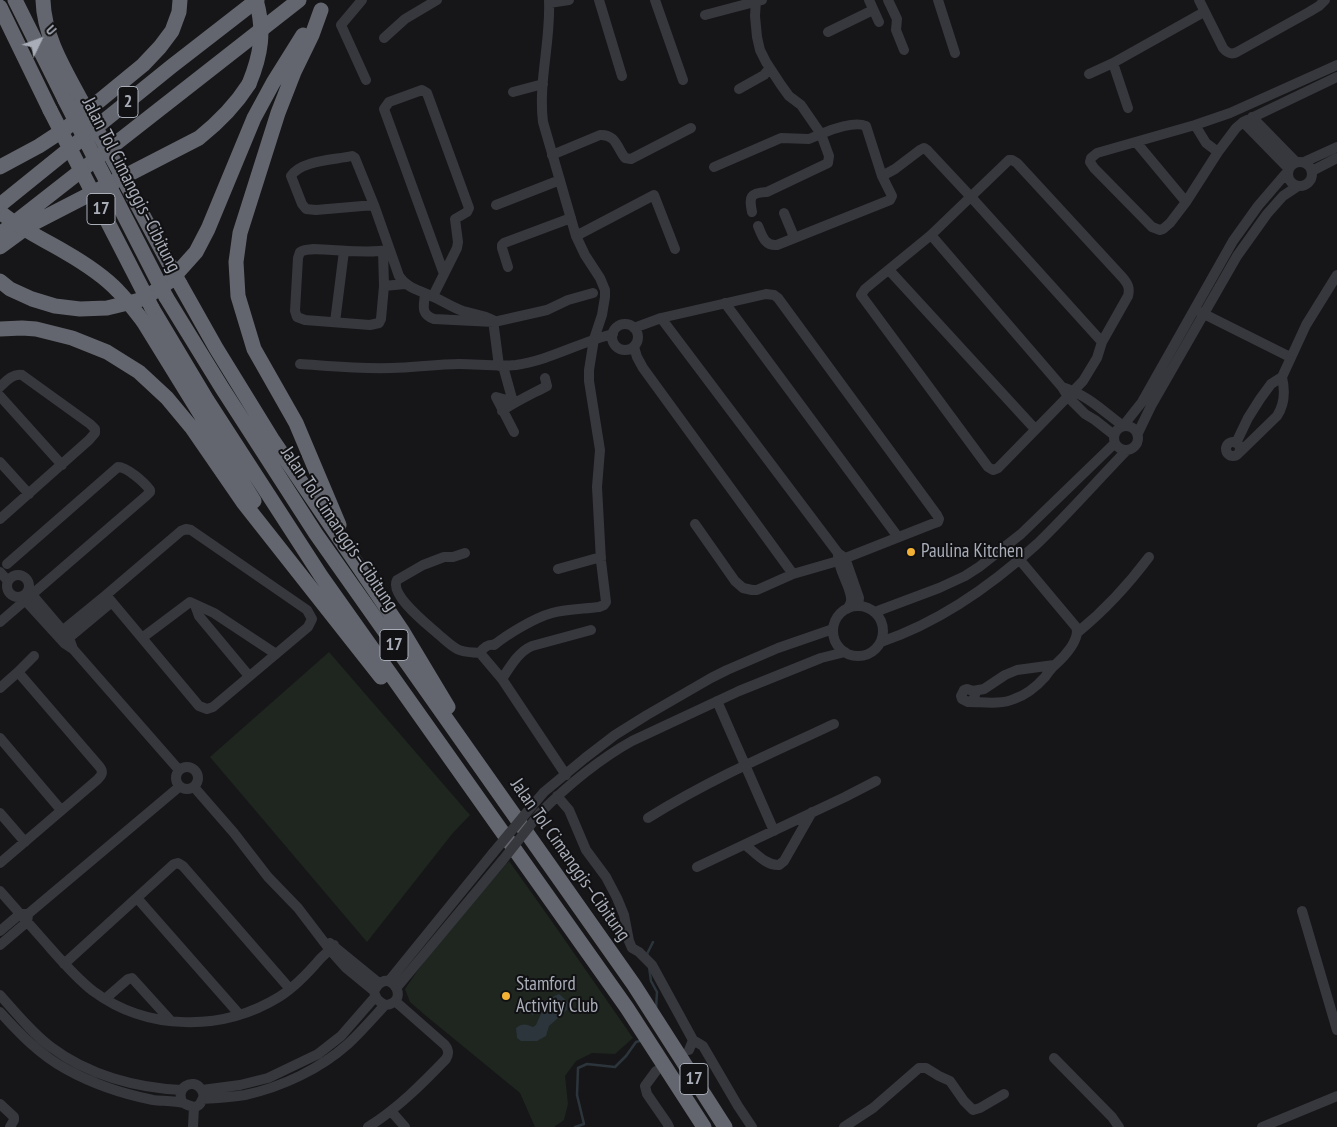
<!DOCTYPE html>
<html>
<head>
<meta charset="utf-8">
<style>
	body { margin:0 }
	#map { position:relative; width:1337px; height:1127px; overflow:hidden; background:#161618; font-family:"PT Sans Narrow",sans-serif }
	canvas { display:block }
	.north { position:absolute; left:15px; top:15px; width:50px; height:50px; -webkit-text-stroke:4px #111113; paint-order:stroke; rotate:48deg; font-size:14px; font-weight:700; line-height:20px; text-align:center; color:#a8adb8 }
	.north::after { content:''; display:block; margin:auto; width:18px; height:22px; background:#a8adb8; clip-path:polygon(50% 0,100% 100%,50% 72%,0 100%) }
</style>
</head>
<body>
<div id="map">
<canvas width="1337" height="1127"></canvas>
<div class="north">U</div>
</div>
<script>
const context = document.querySelector('canvas').getContext('2d');
context.lineJoin = 'round';
function fillPath(path, color) {
  context.fillStyle = color;
  context.fill(path, 'evenodd');
}
function strokePath(path, color, width, dash) {
  context.strokeStyle = color;
  context.lineWidth = width;
  context.lineCap = dash ? 'butt' : 'round';
  context.setLineDash(dash || []);
  context.stroke(path);
}
function label(font, color, halo, rows, align = 'center') {
  context.font = font + ' "PT Sans Narrow",sans-serif';
  context.lineWidth = 4;
  context.setLineDash([]);
  context.textBaseline = 'middle';
  context.strokeStyle = halo;
  context.fillStyle = color;
  for (const [text, x, y, turn = 0] of rows) {
    context.save();
    context.translate(x, y);
    context.rotate((+turn || 0) * Math.PI / 180);
    context.textAlign = isNaN(turn) ? turn : align;
    if (halo) context.strokeText(text, 0, 0);
    context.fillText(text, 0, 0);
    context.restore();
  }
}
fillPath(new Path2D(`
	M329,652L470,815L452,834L367,942L210,757Z
	M509,861L553,923L633,1038L615,1054L592,1053L576,1061L565,1076L568,1104L564,1120L554,1127H535L520,1093L425,1015L410,1002L405,989C435,943 473,903 509,861Z`), '#1e261f');
fillPath(new Path2D(`
	M559,994L568,1002L567,1010L549,1026L546,1036L537,1041H521L517,1038L516,1028C522,1023 526,1024 533,1027L536,1025L543,1009L537,1008L533,1015L527,1011L544,1001Z`), '#2c353c');
strokePath(new Path2D(`
	M648,956L647,954L653,942
	M649,967L651,981L657,992L656,1009
	M575,1127L584,1124L577,1095L578,1068L587,1064L615,1067L626,1056L636,1042L643,1040`), '#2c353c', 2.5);
strokePath(new Path2D(`
	M362,0L341,25L366,80
	M599,0L622,76
	M655,0L683,80
	M756,0L755,16L757,37L760,50L766,62L781,85L789,96L801,105L821,134C832,129 855,121 866,126L882,176L895,169L920,150L924,148L927,150L971,197L1102,342
	M869,0L879,22
	M888,0L897,19L896,30L904,50
	M938,0L955,53
	M1199,0L1223,48C1227,53 1231,55 1237,52L1309,12L1319,6L1325,0
	M549,3L569,0
	M705,15L762,0
	M828,32L873,10
	M384,38L405,19L437,0
	M1113,63L1128,108
	M1337,65L1230,113L1195,125L1097,153L1091,158L1090,162L1094,168L1152,227L1160,230L1163,229L1170,223L1186,202L1218,152L1236,128L1243,122L1337,77
	M1089,74L1113,63L1204,12
	M739,89L764,75L769,69
	M513,92L543,84
	M1252,117L1296,162
	M1243,122L1288,168
	M1195,125L1206,143L1218,152
	M1136,142L1186,202
	M552,155L600,135C616,134 617,148 625,158L631,159L691,128
	M1009,160H1012L1017,163L1123,278C1128,284 1130,288 1128,296L1102,342L1097,358L1083,381L998,468L993,470L988,467L861,295L865,289L931,235Z
	M1288 174a12 12 0 1 1 24 0a12 12 0 1 1-24 0Z
	M1304,162L1337,147
	M714,167L781,138L809,139L821,134L829,156L828,163L767,192C750,193 749,196 752,212
	M1312,171L1337,158
	M374,205L316,210L306,209L302,204L291,176C301,160 335,160 352,156L355,158L374,205L399,276C407,288 419,290 431,296C442,300 451,307 463,311C473,314 484,315 493,320L499,366
	M496,205L560,180
	M784,213L794,237
	M758,226C762,235 764,246 777,245L890,200L892,196L882,176
	M931,235L1062,387L1068,397L1085,414L1095,420L1114,435
	M576,236L654,195L675,249
	M383,251L384,286L381,319L379,323L370,325L305,320L297,317L295,311L298,258L300,252C309,247 322,250 332,250C351,251 371,253 389,250
	M508,267L502,248V245L504,243L571,218
	M889,270L1035,429
	M384,286L405,284
	M425,294C424,305 420,314 434,319L494,322L547,310L568,300L593,293
	M433,296L457,248L458,242L455,219L467,212L469,208L427,93L422,90L389,102L384,109L444,274
	M725,303L898,537
	M1200,312L1290,357
	M661,318L838,553L845,558L859,598L858,606
	M335,322L344,251
	M612 337a13 13 0 1 1 26 0a13 13 0 1 1-26 0Z
	M634,328L661,318L766,294L774,295L778,298L937,515L939,519L938,522L932,524L838,561L793,574L757,590H752L743,588L735,581L695,524
	M634,347L637,357L643,368L793,574
	M300,364C330,366 360,369 391,368C413,368 436,364 459,364C478,364 497,367 516,365C550,360 580,342 613,334
	M503,366L513,402
	M0,387C6,381 13,373 22,375L90,424L95,429V433L89,440L0,519
	M1062,387C1086,394 1103,411 1123,426L1142,402L1233,241L1258,206L1288,171
	M0,396L62,465
	M502,411C516,401 532,394 547,386L545,378
	M1114 438a12 12 0 1 1 24 0a12 12 0 1 1-24 0Z
	M514,432L496,397L514,402
	M1138,433L1151,406L1237,256L1267,214L1283,196L1298,186
	M1226 449a7 7 0 1 1 14 0a7 7 0 1 1-14 0Z
	M1236,443L1248,418L1260,399L1271,384L1282,377L1306,325L1337,275
	M1240,452L1277,416C1285,404 1285,390 1282,377
	M0,462L29,494
	M186,529L191,530L307,610L312,619L308,627L213,707L207,709L199,706L106,595L181,531Z
	M465,553L453,557H444L423,565L397,580C389,595 428,625 438,634C444,639 450,645 457,649C464,653 472,652 480,653L502,679L566,775
	M838,554C837,569 853,590 851,601C851,603 848,608 847,609
	M558,569L601,557
	M0,572L8,581
	M7 586a11 11 0 1 1 22 0a11 11 0 1 1-22 0Z
	M22,597L64,643L73,649L69,638L29,591
	M195,605L199,616L249,676
	M833 631a25 25 0 1 1 50 0a25 25 0 1 1-50 0Z
	M875,612L939,588L965,576L979,567L1021,534L1114,444
	M0,622L146,496L150,492V490C144,482 127,467 118,467L7,564
	M1078,632C1105,610 1128,585 1149,557
	M57,635L106,595
	M142,638L190,602L214,613L276,654
	M64,642L112,602
	M881,642C940,622 991,586 1037,544C1068,514 1097,481 1126,451
	M73,649L179,770
	M480,653C483,648 488,644 494,645C508,634 534,618 552,613C567,609 583,609 599,607L604,605L606,602L601,561L597,487L600,450L589,381V370L594,339L602,315L605,297V290L600,278L585,255L576,236L543,122C538,82 551,41 549,0
	M502,679C510,667 518,652 532,646L591,630
	M0,688L18,672L34,656
	M973,691L975,695L972,701L968,702L962,699L961,696L964,690L967,689L973,691L984,689L1005,675L1017,670L1054,665
	M717,701L774,831
	M968,702C983,702 1000,705 1014,699C1026,695 1037,686 1045,677C1048,673 1051,668 1055,665C1064,657 1081,639 1076,627L1019,559
	M0,738L61,810
	M176 778a11 11 0 1 1 22 0a11 11 0 1 1-22 0Z
	M194,787L234,833L268,877L298,908L330,950L346,968L374,991C375,998 378,1001 385,1005
	M557,796L569,810L586,850L606,877L617,898L624,915L629,941L632,948L639,952L652,965L693,1040L703,1046L738,1106L752,1127
	M532,806L544,792L585,758L615,735L647,715L711,678L727,670L778,648L833,629
	M0,813L25,842
	M540,813C567,786 598,760 632,741L739,691L821,658L845,652
	M648,818C707,781 771,753 834,724
	M745,845C755,852 766,866 779,865L784,861L812,812
	M0,863L97,780C102,775 104,772 99,766L18,672
	M697,867L845,797L876,781
	M0,891C15,908 30,925 45,942C60,959 75,977 93,991C147,1031 222,1032 279,997C295,987 308,973 320,959C325,954 330,950 334,945
	M137,898L239,1014
	M1302,911L1337,1030
	M0,931L20,914H28L179,787
	M330,943L379,983
	M0,945L27,922L28,915
	M64,964L174,864L178,863L183,866L290,989
	M389,981L493,853
	M397,987L502,861
	M0,995C16,1013 32,1033 51,1047C88,1075 136,1088 182,1090
	M105,999L128,979L132,978L171,1021
	M0,1012C20,1034 40,1055 66,1069C93,1084 123,1094 153,1100C161,1101 176,1101 183,1103C190,1106 198,1111 202,1100C204,1097 204,1093 201,1089C193,1077 174,1088 183,1103
	M689,1050L693,1040
	M1054,1058L1112,1117L1119,1127
	M656,1071L645,1086L647,1094L667,1123L669,1127
	M202,1090L240,1085L268,1078L318,1054L341,1036L375,997
	M203,1099C217,1098 232,1097 245,1095C282,1087 320,1069 348,1044C361,1032 373,1018 385,1005C410,1003 393,971 379,984C377,986 376,988 374,991
	M0,1104L14,1117V1120L10,1127
	M391,1111L405,1127
	M193,1127L194,1107
	M368,1127C397,1109 422,1084 446,1059C449,1054 449,1050 445,1045L395,1001
	M844,1127L873,1108L919,1068H926L939,1076L950,1081L964,1101L973,1110L980,1108L1004,1094
	M1262,1127L1337,1096`), '#37383d', 10);
strokePath(new Path2D(`
	M15,0L65,100
	M43,0C44,37 65,70 82,102
	M0,7L50,110
	M321,10L312,35L294,72L278,113L240,233L236,262L238,296L254,349L296,423L339,525
	M0,167L39,146L65,129L143,65L160,47L172,31L179,12L180,0
	M0,205L172,66L257,0
	M0,234L299,0
	M0,247L30,225L199,138C219,122 235,106 249,84
	M0,281L10,289L32,299L55,306L80,309L107,308L136,301L145,298L170,281L196,252L208,229L254,118L273,83L303,35
	M180,284L216,348L272,439L403,632L448,707
	M166,297L222,388L316,534L634,985L725,1127
	M152,308L207,400L321,576L627,1008L704,1127
	M143,321L254,501
	M0,329L22,328L36,329L72,338L107,352L139,372L167,398L192,428L243,502L381,677`), '#63666e', 15);
strokePath(new Path2D(`
	M493,853L532,806
	M502,861L540,813`), '#37383d', 10);
strokePath(new Path2D(`
	M249,84C261,55 265,31 256,0
	M65,100L166,297
	M82,102L180,284
	M50,110L152,308
	M0,212C20,229 43,239 65,252C84,263 103,275 118,291C127,300 135,311 143,321`), '#63666e', 15);
for (const [x, y, r, color] of [
	[911,552,5,"#f2b134"],
	[506,996,5,"#f2b134"]
]) {
  const dot = new Path2D();
  dot.arc(x, y, r, 0, 2 * Math.PI);
  context.fillStyle = color;
  context.fill(dot);
  strokePath(dot, '#111113', 2);
}
for (const [x, y, w] of [
	[128,102,20],
	[101,209,28],
	[394,645,28],
	[694,1079,28]
]) {
  const box = new Path2D();
  box.roundRect(x - w / 2, y - 15.5, w, 31, 4);
  context.fillStyle = '#111113';
  context.fill(box);
  strokePath(box, '#a8adb8', 1);
}
label('bold 18px', '#a8adb8', null, [
	["2",128,102],
	["17",101,209],
	["17",394,645],
	["17",694,1079]
]);
label('19px', '#a8adb8', '#111113', [
	["Jalan Tol Cimanggis–Cibitung",131,185,63],
	["Jalan Tol Cimanggis–Cibitung",339,529,56],
	["Jalan Tol Cimanggis–Cibitung",570,860,55]
]);
label('19px', '#a8adb8', '#111113', [
	["Paulina Kitchen",921,552],
	["Stamford",516,985],
	["Activity Club",516,1007]
], 'left');
</script>
</body>
</html>
